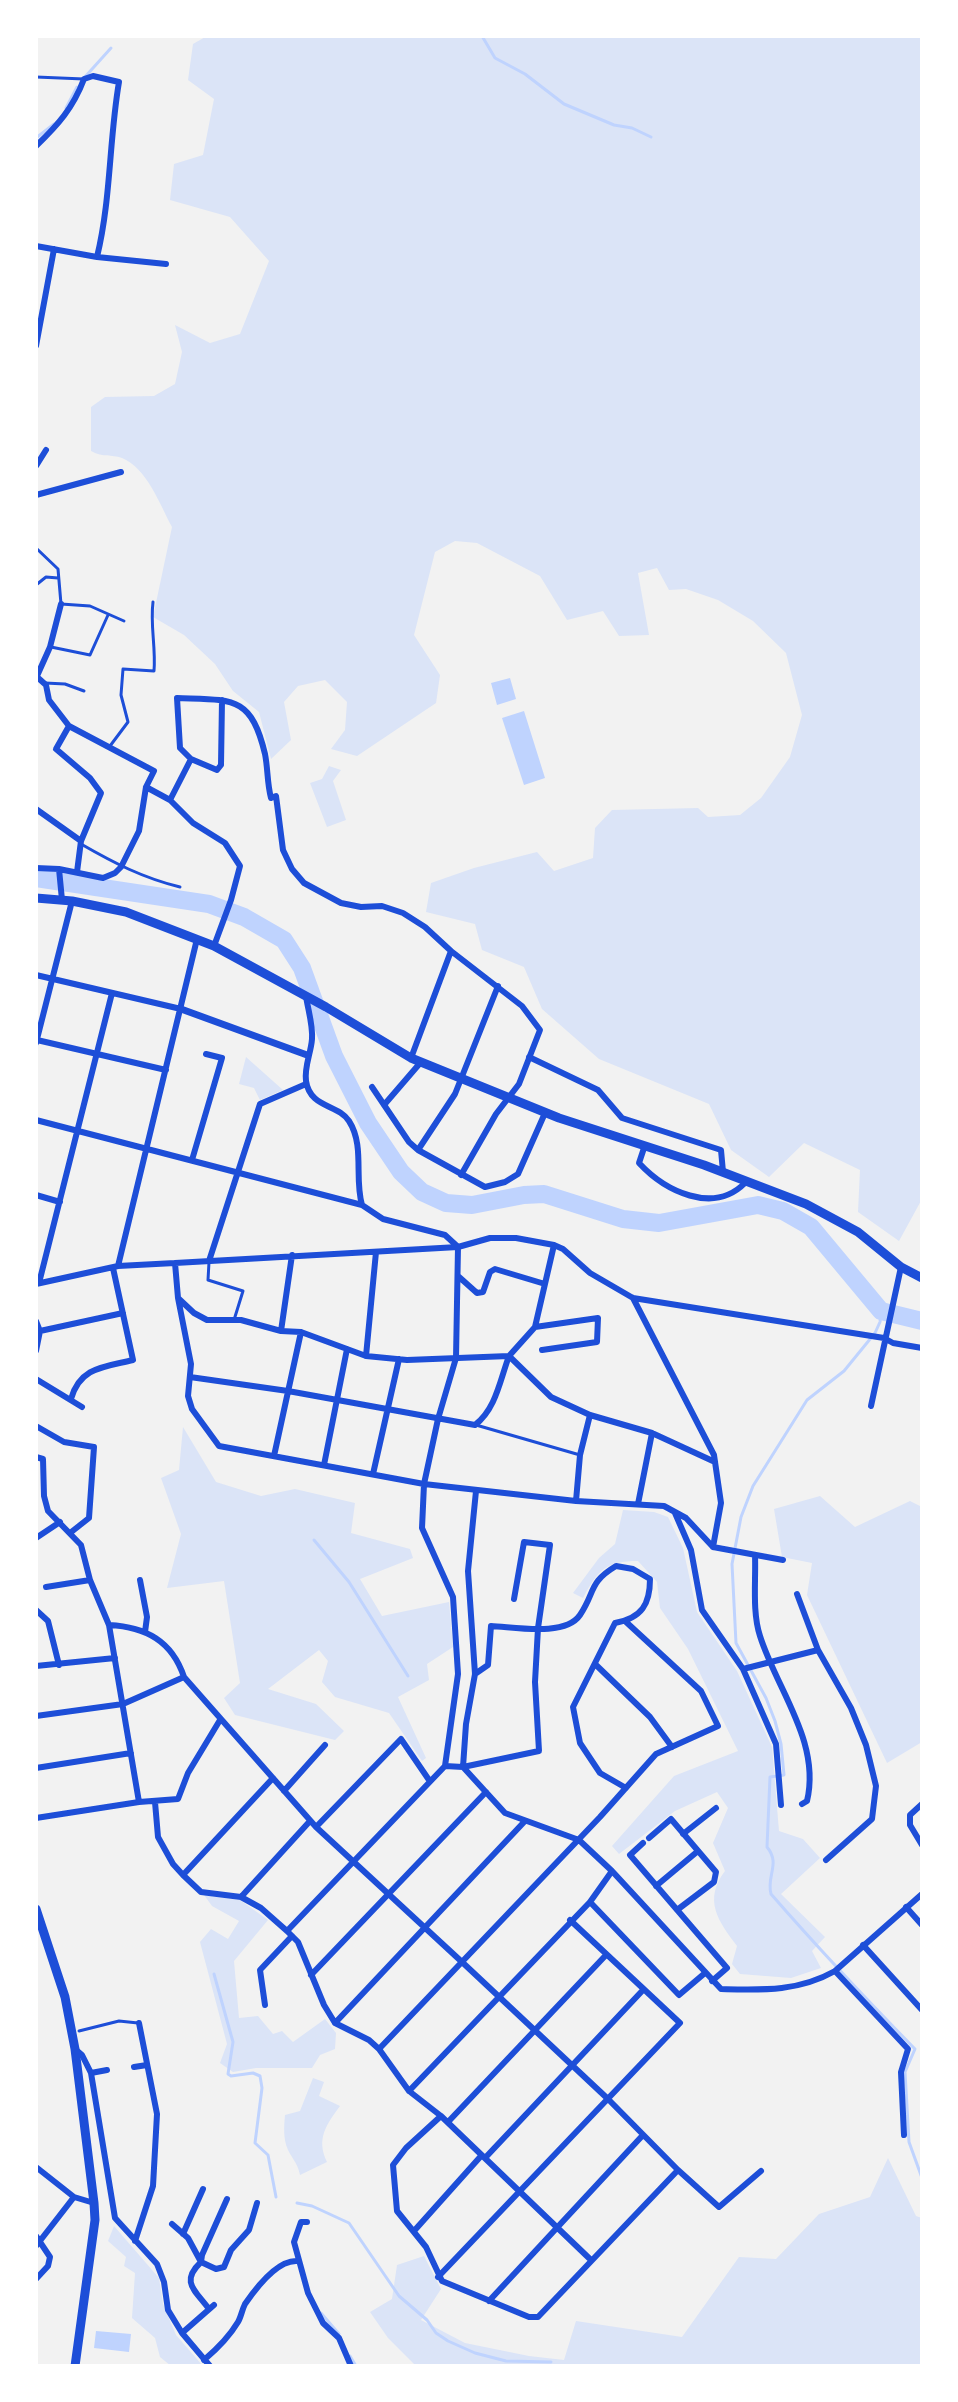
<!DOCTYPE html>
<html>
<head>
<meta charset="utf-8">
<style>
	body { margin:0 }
	#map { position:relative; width:958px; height:2402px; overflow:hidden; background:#f2f2f2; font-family:"Source Serif 4",serif }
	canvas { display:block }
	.frame { position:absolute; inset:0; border:38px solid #fff; pointer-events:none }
</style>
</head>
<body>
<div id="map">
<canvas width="958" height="2402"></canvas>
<div class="frame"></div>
</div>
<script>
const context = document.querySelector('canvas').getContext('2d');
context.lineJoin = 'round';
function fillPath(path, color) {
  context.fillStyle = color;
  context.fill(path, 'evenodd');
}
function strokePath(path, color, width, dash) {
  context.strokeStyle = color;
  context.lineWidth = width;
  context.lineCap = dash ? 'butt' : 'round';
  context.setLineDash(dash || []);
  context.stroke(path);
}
fillPath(new Path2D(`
	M207,36H922V1199L899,1241L858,1212L860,1170L804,1143L769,1177L731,1150L709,1104L599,1059L542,1009L524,967L482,950L475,924L426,912L431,883L474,868L537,852L554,871L593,858L595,828L612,810L698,808L708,817L740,815L761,798L790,757L802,715L786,653L753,621L718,600L686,589L669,590L657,568L638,573L649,635L619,636L603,611L567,620L540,576L477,543L455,541L435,552L414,635L440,675L436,703L357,756L331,749L345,730L347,702L325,680L298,686L284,702L291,740L271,759L259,712L233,691L215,664L184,635L153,617L172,527C160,505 147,468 122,458C111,454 104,458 91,451V407L105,397L154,396L175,384L182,352L175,325L210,343L240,334L269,261L230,217L170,200L174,164L203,155L214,99L188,80L193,44Z
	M329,766L341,770L333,781L346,820L327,827L310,783L322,779Z
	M246,1057L283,1090L260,1100L254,1088L239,1084Z
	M183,1427L216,1482L261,1496L295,1489L355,1503L351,1533L410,1549L413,1558L360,1579L382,1616L449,1602L453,1647L427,1664L429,1680L398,1697L426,1758L422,1761L389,1713L335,1697L322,1682L328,1661L319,1650L268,1689L316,1704L344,1731L335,1740L235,1715L224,1698L240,1683L224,1581L167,1588L181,1534L161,1478L179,1470Z
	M820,1496L855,1527L910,1501L922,1507V1742L887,1763L807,1595L812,1563L782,1557L774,1509Z
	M623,1510L654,1512L668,1517L683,1548L697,1612L737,1671L772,1747L779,1831L803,1839L820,1858L781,1894L825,1937L812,1951L821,1968L791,1978L740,1974L732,1964L737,1946C718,1921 703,1900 725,1871L713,1843L728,1808L717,1792L675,1811L619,1854L612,1846L674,1776L738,1751L688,1649L660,1608L657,1582L638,1561C606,1561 598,1570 583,1598L573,1593L599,1558L615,1544Z
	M204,1895L240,1900L268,1920L234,1961L239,2018L258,2016L273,2034L282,2031L293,2042L325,2019L336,2033L335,2049L320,2055L312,2068H256L233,2072L220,2063L227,2044L200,1942L211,1929L228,1939L239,1921L212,1906Z
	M313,2078L324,2082L319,2096L340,2106C326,2125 316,2139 327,2162L300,2175C297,2162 293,2160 288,2150C283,2139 284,2126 285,2115L300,2111Z
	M888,2158L916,2216L922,2218V2366H416L388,2338L370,2312L392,2299L397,2265L424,2256L441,2289L421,2320L465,2343L529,2356L564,2360L576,2321L682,2337L739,2257L776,2259L819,2214L870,2197Z
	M114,2226L159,2278L163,2304L176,2335L203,2366H171L160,2357L155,2338L132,2318L135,2273L124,2266L126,2257L108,2241Z`), '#dbe4f7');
fillPath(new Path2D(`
	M510,678L516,699L497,705L491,683Z
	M524,711L545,778L524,785L502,718Z
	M96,2331L131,2334L129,2352L94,2348Z`), '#bfd3fe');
strokePath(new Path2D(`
	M482,36L495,58L525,74L564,104L614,125L632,128L651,137
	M84,78L111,48
	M66,108L77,87
	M36,138L54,124
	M881,1311L880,1322L875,1333L844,1371L807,1400L753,1486L741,1517L732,1564L736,1643L766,1698L775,1721L781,1744L784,1775L770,1777L767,1847C781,1864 766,1876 771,1894C818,1948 866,1999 915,2049L905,2072L909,2142L922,2178
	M314,1540L349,1582L408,1676
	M214,1974L233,2042L228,2074L231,2076L253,2073L260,2076L262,2088L255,2143L268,2155L276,2197
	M297,2203L312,2206L349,2223L399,2296L427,2320L436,2333L448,2341L475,2353L506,2361L551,2362
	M321,2313L339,2334
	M350,2356L356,2366`), '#bfd3fe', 3);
strokePath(new Path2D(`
	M36,878L209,904L244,917L284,940L302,968L334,1056L368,1123L401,1172L422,1192L446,1203L472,1205L524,1195L544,1194L623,1219L659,1223L758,1205L783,1211L811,1227L881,1311L922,1321`), '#bfd3fe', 18);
strokePath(new Path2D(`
	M36,77L84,79
	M36,548L58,569L61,604L90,606L124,621
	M36,585L46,577L58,578
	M51,647L90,655L108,615
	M45,683L65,684L84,691
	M110,746L128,722L121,695L123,669L154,671C156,647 150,626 153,602
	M81,844C114,863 143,878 180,887
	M209,1262L208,1280L243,1291L234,1320
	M476,1425L580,1455
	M79,2031L119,2021L138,2023`), '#1d4ed8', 3);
strokePath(new Path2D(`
	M36,146C58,125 73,108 84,79L93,76L119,82C109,140 111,200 97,257
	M36,246L97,257L166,264
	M36,346L54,249
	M36,466L46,450
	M36,495L121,472
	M36,676L46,685L49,700L69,726L154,771L146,787L139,831L121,867L115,873L103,878L59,869L36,868
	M37,676L50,647L61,604
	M222,700L221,765L217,770L191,759L180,748L177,698C232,700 251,695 265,754C268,769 267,783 271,798L276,796L283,850L292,869L304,883L341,903L361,907L382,906L403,913L425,927L451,951L522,1006L540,1030L519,1084L496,1114L461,1175
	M69,726L56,749L90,778L101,793L81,841L77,872
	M146,787L170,800L193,823L225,843L240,866L231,900L214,946
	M170,800L191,759
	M36,809L81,841
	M59,869L62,900
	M36,975L181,1009
	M306,996C308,1010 313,1025 312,1039C311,1053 304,1067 306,1081C310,1108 338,1104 349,1121C365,1146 354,1178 362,1205L383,1219L445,1235L457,1246
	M37,1040L166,1070
	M36,1043L72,901
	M529,1057L598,1090L622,1118L721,1150L723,1172
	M411,1058L451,951
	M372,1087L409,1142L418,1150L485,1187L505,1182L518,1174L545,1113
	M384,1105L421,1062
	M36,1120L362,1205
	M644,1148L639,1163C665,1191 713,1215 745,1183
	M418,1150L455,1094L498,986
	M192,1160L222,1058L206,1054
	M36,1195L60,1202
	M209,1261L260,1104L306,1084
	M175,1263L458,1247L490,1238H516L554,1245L563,1249L590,1273L633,1298L884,1338L893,1343L922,1348
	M118,1266L197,939
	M458,1276L477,1293L483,1292L490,1272L495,1269L545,1284
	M39,1283L112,993
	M36,1284L118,1266L175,1263L178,1298L194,1313L207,1320H241L281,1331L301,1332L366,1356L407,1360L509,1356L535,1327L554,1245
	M178,1298L191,1364L188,1396L192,1409L219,1446L424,1484L576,1501L664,1506L686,1518L713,1547
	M633,1298L714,1455L721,1503L713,1547
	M36,1321L40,1331L36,1351
	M535,1327L598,1318L597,1342L542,1350
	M40,1331L123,1313
	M281,1331L292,1255
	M366,1356L376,1252
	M190,1377L288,1391L475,1425C496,1409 500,1380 509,1356L551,1397L590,1415L652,1433L715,1462
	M36,1379L82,1407
	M71,1399C80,1367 104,1367 133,1360L113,1268
	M871,1406L901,1267
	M36,1426L64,1442L94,1447L89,1518L70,1533
	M274,1456L301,1332
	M36,1457L43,1459L44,1496L48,1511L81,1545L90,1580L109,1625L139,1802
	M324,1465L347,1349
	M373,1474L399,1359
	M476,1491L468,1571L475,1674L466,1724L463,1767L505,1813L579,1840L612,1871L721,1989C761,1990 798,1992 835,1971L922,1894
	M576,1501L580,1455L590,1415
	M638,1504L652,1433
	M675,1513L691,1550L702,1610L743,1669L776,1744L781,1805
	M36,1538L60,1522
	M713,1547L783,1560
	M755,1555C756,1580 752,1612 760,1636C777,1690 821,1742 807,1801L802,1804
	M140,1580L147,1617L145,1632
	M46,1587L90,1580
	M797,1594L818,1650L851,1708L866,1745L876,1786L872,1819L826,1860
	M36,1610L48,1621L59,1665
	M109,1625C146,1627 172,1641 184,1677L316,1827L462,1962L608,2099L678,2170L719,2207L761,2171
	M595,1664L650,1717L672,1747
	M36,1666L115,1658
	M743,1669L818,1650
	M475,1674L488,1665L491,1626C515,1627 565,1637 580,1615C596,1591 588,1583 616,1566L633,1569L650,1579C650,1604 642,1618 615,1623L573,1707L580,1743L600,1773L626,1788
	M36,1716L123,1704L184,1677
	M445,1766L463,1767L539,1751L535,1682L538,1628L550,1545L524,1542L514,1599
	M36,1768L131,1753
	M284,1791L325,1745
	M155,1802L158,1837L173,1864L183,1875L201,1892L241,1897L261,1908L287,1931L298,1942L324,2005L335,2023L369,2040L379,2049L409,2091L441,2116L591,2260
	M922,1804L910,1815V1825L922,1845
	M36,1818L139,1802L178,1799L188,1773L220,1720
	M316,1827L401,1739L429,1780
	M683,1834L716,1808
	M649,1838L671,1819L716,1872L714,1882L677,1910
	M643,1843L630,1855L727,1968L712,1981
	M183,1875L273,1778
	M656,1886L698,1851
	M241,1897L310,1821
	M590,1902L679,1995L705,1973
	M906,1907L922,1925
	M287,1931L445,1766L458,1674L453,1597L422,1528L424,1484L438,1419L456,1358L458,1247
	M863,1945L922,2010
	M835,1971L908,2049L901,2072L904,2135
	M311,1975L486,1792
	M265,2005L260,1970L292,1936
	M335,2023L525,1821
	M75,2049L82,2055L91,2073L115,2218L157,2264L164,2282L168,2310L182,2333L210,2366
	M379,2049L600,1817L656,1754L718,1726L701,1691L625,1621
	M134,2067L147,2065
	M91,2073L107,2070
	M409,2091L590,1902L612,1871
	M441,2116L406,2148L393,2165L397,2211L426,2247L442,2281L529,2317H538L678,2170
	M448,2122L606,1955
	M485,2158L643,1990
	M36,2167L74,2197L94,2203
	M307,2222H301L294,2242L308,2293L323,2323L339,2338L351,2366
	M172,2224L188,2238L201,2262L216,2269L224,2267L231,2250L249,2230L257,2203
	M414,2231L481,2156
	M183,2234L203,2189
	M36,2236L50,2257L48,2266L36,2279
	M135,2241L153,2186L157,2114L139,2023
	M36,2246L74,2197
	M438,2277L680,2023L570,1920
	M489,2301L643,2135
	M209,2309C195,2290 180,2282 201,2262L202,2255L227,2199
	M182,2333L214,2305
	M204,2360C217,2349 229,2337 238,2322C241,2317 242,2310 245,2304C256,2288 277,2260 297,2261`), '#1d4ed8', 6);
strokePath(new Path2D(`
	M181,1009L307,1055`), '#1d4ed8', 7);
strokePath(new Path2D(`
	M36,898L72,901L126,912L214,946L326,1007L411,1058L559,1118L704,1165L806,1204L858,1232L901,1267L922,1278
	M36,1909L65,1997L75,2049L94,2203L95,2220L75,2366`), '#1d4ed8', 9);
</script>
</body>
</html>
